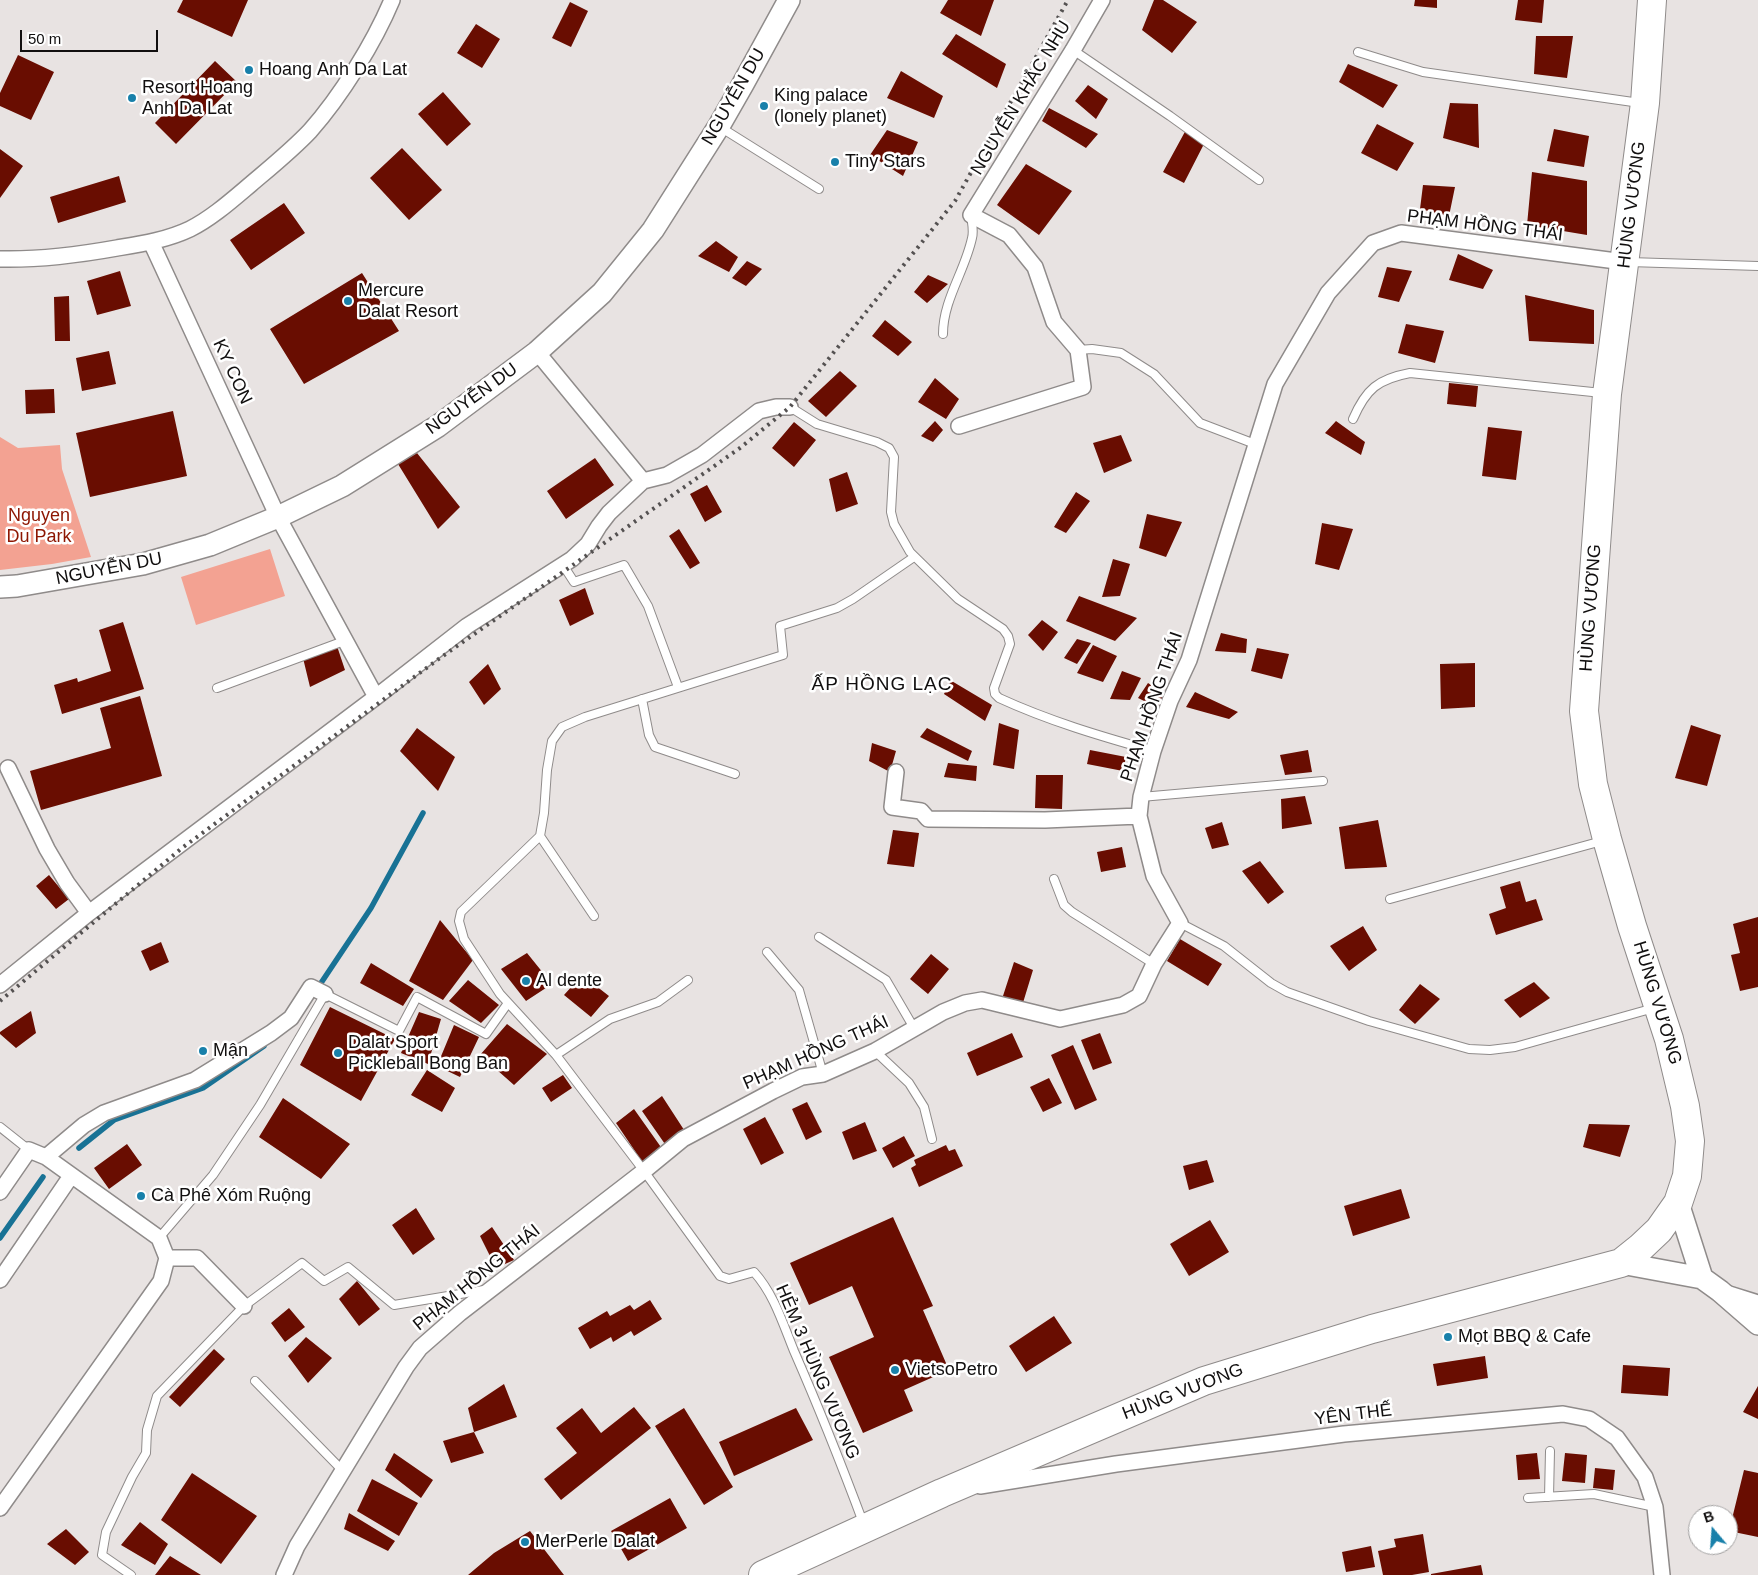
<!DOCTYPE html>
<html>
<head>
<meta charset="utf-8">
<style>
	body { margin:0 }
	#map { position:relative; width:1758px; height:1575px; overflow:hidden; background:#e8e3e2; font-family:Helvetica,sans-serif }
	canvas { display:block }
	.north { position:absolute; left:1688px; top:1505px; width:50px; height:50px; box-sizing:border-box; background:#fff; border:1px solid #a09f9f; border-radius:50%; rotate:342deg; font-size:14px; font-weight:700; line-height:20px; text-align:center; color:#110f0f }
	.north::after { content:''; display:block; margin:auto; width:18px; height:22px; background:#1880aa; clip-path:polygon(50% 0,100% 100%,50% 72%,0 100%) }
	.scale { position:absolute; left:20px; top:30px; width:138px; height:22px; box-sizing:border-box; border:2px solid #110f0f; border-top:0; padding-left:6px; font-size:15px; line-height:18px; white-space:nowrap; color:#110f0f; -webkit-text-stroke:4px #fff; paint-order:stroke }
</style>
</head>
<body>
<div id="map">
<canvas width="1758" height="1575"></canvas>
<div class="north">B</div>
<div class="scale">50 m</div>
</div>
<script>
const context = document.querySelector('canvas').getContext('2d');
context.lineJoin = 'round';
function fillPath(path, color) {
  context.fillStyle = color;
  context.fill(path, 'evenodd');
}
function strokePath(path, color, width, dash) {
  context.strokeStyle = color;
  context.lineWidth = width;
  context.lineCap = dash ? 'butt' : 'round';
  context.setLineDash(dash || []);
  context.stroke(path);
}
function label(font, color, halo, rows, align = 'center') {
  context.font = font + ' Helvetica,sans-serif';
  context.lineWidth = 5;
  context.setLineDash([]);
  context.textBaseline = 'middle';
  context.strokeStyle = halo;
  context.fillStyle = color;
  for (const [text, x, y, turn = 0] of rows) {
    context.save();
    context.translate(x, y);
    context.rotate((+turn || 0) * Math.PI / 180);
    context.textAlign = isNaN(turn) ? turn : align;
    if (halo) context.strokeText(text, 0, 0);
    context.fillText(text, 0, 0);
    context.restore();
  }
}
fillPath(new Path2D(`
	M0,437L18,448L60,445L62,469L91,557L52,564L0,570Z
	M270,549L285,596L196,625L181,577Z`), '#f3a292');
strokePath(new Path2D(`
	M317,989L371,908L423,813
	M79,1148L114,1120L203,1088L264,1046
	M0,1238L43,1177`), '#187295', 5.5);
fillPath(new Path2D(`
	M183,0H248L232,37L177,12Z
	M948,0H994L981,36L940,13Z
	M1154,0H1163L1197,22L1172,53L1142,30Z
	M1415,0H1437V8L1414,6Z
	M1518,0H1544L1542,23L1515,20Z
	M570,2L588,11L571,47L552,38Z
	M476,24L500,39L482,68L457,53Z
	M956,34L1006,64L997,88L942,54Z
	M1536,36H1573L1567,78L1534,74Z
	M18,55L54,72L31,120L0,106V93Z
	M215,61L237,82L176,144L155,123Z
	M1348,64L1398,85L1383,108L1339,82Z
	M901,71L943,96L934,118L887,98Z
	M1088,85L1108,99L1096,119L1075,101Z
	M443,92L471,124L447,146L418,114Z
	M1450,103L1478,104L1479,148L1443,138Z
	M1049,108L1098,134L1086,148L1042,121Z
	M1377,124L1414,143L1397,171L1361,153Z
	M1187,128L1205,142L1184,183L1163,172Z
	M1554,129L1589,136L1584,167L1547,161Z
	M887,130L918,142L903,176L870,155Z
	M402,148L442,190L409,220L370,178Z
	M0,149L23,166L0,198Z
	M1026,164L1072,191L1039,235L997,205Z
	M1532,172L1587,181V235L1527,225Z
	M119,176L126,202L58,223L50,197Z
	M1423,185L1455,187L1449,216L1420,209Z
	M284,203L305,233L251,270L230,240Z
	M716,241L738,257L729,272L698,256Z
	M1458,254L1493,270L1483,289L1449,280Z
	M747,261L762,269L746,286L732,278Z
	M1387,267L1412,271L1399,302L1378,297Z
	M120,271L131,306L97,315L87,281Z
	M362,273L399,331L304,384L270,329Z
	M928,275L948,284L927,303L914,292Z
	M1525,295L1594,310V344L1529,341Z
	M69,296L70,341H55L54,297Z
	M885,320L912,342L898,356L872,336Z
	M1406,324L1444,331L1435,363L1398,353Z
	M109,351L116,384L82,391L76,358Z
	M840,371L857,386L826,417L808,401Z
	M935,378L959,399L946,419L918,402Z
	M1449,383L1478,386L1476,407L1447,404Z
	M54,389L55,413L26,414L25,390Z
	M173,411L187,476L90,497L76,433Z
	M935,421L943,430L933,442L921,436Z
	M1336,421L1365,442L1361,455L1325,433Z
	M794,422L816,440L794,467L772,448Z
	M1488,427L1522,431L1516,480L1482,476Z
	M1121,435L1132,461L1104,473L1093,443Z
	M417,453L460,507L438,529L398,464Z
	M595,458L614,485L566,519L547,491Z
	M847,472L858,504L836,512L829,479Z
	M707,485L722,512L705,522L690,494Z
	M1076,492L1090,501L1066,533L1054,527Z
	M1147,514L1182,522L1166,557L1139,548Z
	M1322,523L1353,529L1339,570L1315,564Z
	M679,529L700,563L690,569L669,536Z
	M1113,559L1130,564L1120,596L1102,597Z
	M585,588L594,614L570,626L559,600Z
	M1079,596L1137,618L1115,641L1066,621Z
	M1042,620L1058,632L1043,651L1028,635Z
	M123,622L144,689L62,714L54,685L77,678L78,682L111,671L99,630Z
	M1221,633L1247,639L1246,653L1215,651Z
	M1077,639L1091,643L1077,664L1064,658Z
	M1093,645L1117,656L1103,682L1077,673Z
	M337,646L345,670L310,687L303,658Z
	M1257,648L1289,654L1282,679L1251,671Z
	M1475,663V707L1441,709L1440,664Z
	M488,664L501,689L484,705L469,682Z
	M1122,671L1141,678L1130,700L1110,699Z
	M950,680L992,705L985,721L944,694Z
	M1148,683L1166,695L1161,709L1138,698Z
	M1195,692L1238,712L1229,719L1186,707Z
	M140,696L162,776L41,810L30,771L111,748L100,708Z
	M999,723L1019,730L1014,769L993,765Z
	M1691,725L1721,735L1707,786L1675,778Z
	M417,728L455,757L438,791L400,751Z
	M927,728L972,751L968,761L920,737Z
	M872,743L896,751L890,772L869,761Z
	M1090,750L1126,757L1123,771L1087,764Z
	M1308,750L1312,772L1285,775L1280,755Z
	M948,763L977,766L976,781L944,777Z
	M1036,775H1063L1062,809L1035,808Z
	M1305,796L1312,824L1282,829L1281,799Z
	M1378,820L1387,867L1345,869L1339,827Z
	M1222,822L1229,845L1212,849L1205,828Z
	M893,830L919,833L914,867L887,864Z
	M1122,847L1126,867L1101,872L1097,852Z
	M1260,861L1284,892L1268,904L1242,871Z
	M49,875L69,899L56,909L36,886Z
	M1520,881L1526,902L1536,899L1543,920L1496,935L1489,914L1506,908L1500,887Z
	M1758,917V987L1740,991L1731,955L1740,953L1733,924Z
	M440,920L473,960L443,1000L409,981Z
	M1363,926L1377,950L1349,971L1330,946Z
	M1180,939L1222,964L1208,986L1167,961Z
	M161,942L169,962L150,971L141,951Z
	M527,953L552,984L526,1001L501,969Z
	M931,954L949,969L928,994L910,979Z
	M1014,962L1033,970L1022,1006L1002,999Z
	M371,963L414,989L403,1006L360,983Z
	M582,975L609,996L591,1017L564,995Z
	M468,980L499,1005L481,1023L449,1001Z
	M1534,982L1550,998L1520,1018L1504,1000Z
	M1420,984L1440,999L1415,1024L1399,1010Z
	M330,1007L395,1039L361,1101L300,1065Z
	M31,1011L36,1033L16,1048L0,1034V1032Z
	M419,1012L441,1019L428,1064L401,1053Z
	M507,1024L547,1054L514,1085L480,1055Z
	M454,1025L479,1037L460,1077L437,1066Z
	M1012,1033L1023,1057L977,1076L967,1053Z
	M1100,1033L1112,1063L1093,1070L1081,1040Z
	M1073,1045L1097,1100L1075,1110L1051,1055Z
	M427,1070L455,1088L442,1112L411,1095Z
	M563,1075L572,1088L551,1102L542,1088Z
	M1049,1078L1062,1103L1043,1112L1030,1087Z
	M662,1096L688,1136L667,1147L642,1111Z
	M283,1098L350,1144L321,1179L259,1137Z
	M807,1102L822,1132L806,1140L792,1109Z
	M634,1109L663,1150L643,1163L616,1123Z
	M765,1117L784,1153L761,1165L743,1129Z
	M865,1122L877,1151L853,1160L842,1132Z
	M1589,1124L1630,1125L1620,1157L1583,1147Z
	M904,1136L915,1156L893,1168L882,1148Z
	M127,1144L142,1165L109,1189L94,1168Z
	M946,1145L949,1151L955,1149L963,1166L919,1187L911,1168L916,1165L914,1160Z
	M1207,1160L1214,1182L1189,1190L1183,1166Z
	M1401,1189L1410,1218L1353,1236L1344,1206Z
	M416,1208L435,1239L413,1255L392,1225Z
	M893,1217L933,1306L923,1310L949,1370L904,1390L913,1411L863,1433L829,1357L874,1337L852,1286L809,1305L790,1263Z
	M1210,1220L1229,1252L1189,1276L1170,1244Z
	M492,1227L514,1260L496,1268L480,1236Z
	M357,1281L380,1309L359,1326L339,1299Z
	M650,1300L662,1319L634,1336L631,1331L613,1342L611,1337L590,1349L578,1328L607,1311L610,1316L630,1305L634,1310Z
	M289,1308L305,1327L285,1342L271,1323Z
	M1054,1316L1072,1343L1026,1372L1009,1346Z
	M306,1337L332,1358L308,1383L288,1356Z
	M214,1349L225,1359L180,1407L169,1397Z
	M1485,1356L1488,1378L1437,1386L1433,1364Z
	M1623,1365L1670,1368L1668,1396L1621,1393Z
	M504,1384L517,1417L474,1432L468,1408Z
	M1758,1386V1419L1743,1412Z
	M634,1407L651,1428L561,1500L544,1479L577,1453L556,1428L582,1408L601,1433Z
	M684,1408L733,1487L704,1505L655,1426Z
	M796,1408L813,1440L734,1476L719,1442Z
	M474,1432L484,1453L451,1463L443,1441Z
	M394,1453L433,1480L421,1498L385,1470Z
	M1537,1453L1540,1479L1518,1480L1516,1455Z
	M1565,1453L1587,1455L1585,1483L1562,1481Z
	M1595,1468L1615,1470L1613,1490L1593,1488Z
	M1744,1470L1758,1473V1537L1729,1531Z
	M192,1473L257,1516L221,1564L161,1520Z
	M372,1479L418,1503L399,1536L357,1511Z
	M670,1498L687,1528L628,1561L611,1531Z
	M349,1513L395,1541L388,1551L344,1529Z
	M140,1522L168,1544L155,1565L121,1545Z
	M66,1529L89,1552L75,1565L47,1544Z
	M530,1531L564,1575H468L494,1553Z
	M1423,1534L1429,1572L1412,1575H1383L1378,1551L1396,1547L1394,1539Z
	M1371,1546L1375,1567L1346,1572L1342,1552Z
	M170,1556L201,1575H155Z
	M1481,1565L1483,1575H1431V1574Z`), '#690d01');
const lane = new Path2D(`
	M1073,50L1170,116L1259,180
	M1358,52L1423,72L1640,103
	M720,127L819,189
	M1629,262L1758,266
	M943,334C943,300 965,271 972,238C974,231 972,223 971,215
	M1078,350L1092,349L1121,353L1154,374L1200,423L1255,444
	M790,407L817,424L877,442L889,448L894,457L891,512L894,524L910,552L958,599L1003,629L1008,636L1010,644L994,688L995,694L999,698C1049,721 1100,736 1153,751
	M1353,419C1366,389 1378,379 1410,373L1602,393
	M563,565L574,582L624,565L648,606L678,687
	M217,688L344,641
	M642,699L649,735L655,747L735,774
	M1141,797L1323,781
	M540,836L594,916
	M1054,879L1064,905L1072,912L1154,964
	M1390,899L1602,841
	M1180,923L1224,946L1271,983L1287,992L1369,1021L1469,1049L1490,1050L1515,1047L1654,1008
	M819,937L886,980L914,1028
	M767,952L799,990L823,1074
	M875,1051L909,1083L924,1107L932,1139
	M556,1055L610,1019L658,1002L688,980
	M0,1127L29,1150
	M159,1238L213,1175L260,1105L325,994L399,1031L417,997L486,1034L508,1003
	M255,1381L343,1471
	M1549,1497L1550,1451
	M1528,1498L1594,1494L1655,1507
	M864,1525C842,1466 819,1408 794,1351C783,1324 774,1294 754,1272L729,1279L720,1276L644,1171L556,1055L500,994L464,939L459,921L461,912L540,836L544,813L547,770L552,741L562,727L585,717L783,655L780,626L837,608L853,599L914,557
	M131,1575L102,1555L106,1532L132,1477L146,1453L147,1430L157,1396L244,1306L302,1263L324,1281L348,1267L394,1305L484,1290`);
const street = new Path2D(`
	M151,242L278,517L376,697
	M0,259C39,260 78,255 117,248C141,244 167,240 190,229C212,218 232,200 251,184C271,167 292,150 310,131C341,96 374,43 392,0
	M537,352L643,481
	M959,426L1083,387L1078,350L1054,322L1035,267L1009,235L971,215L1073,50L1102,0
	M8,768L47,849L67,883L89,913
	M896,772L892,807L921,811L928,819L1045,820L1139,816
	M0,985L89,913L376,697L467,626L572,559L588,544L599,526L609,513L643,481L667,475L702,455L759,411L776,407H790
	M46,1157L84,1125L104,1113L195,1080L271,1033L291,1018L311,987L325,994
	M0,1192L29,1150L46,1157L159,1238L167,1258L161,1281L0,1508
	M167,1258H197L244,1306
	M0,1280L71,1176
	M1726,1293L1758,1303
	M980,1486L1116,1464L1344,1434L1563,1414L1589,1419L1617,1438L1645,1477L1655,1507L1662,1575
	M284,1575L297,1546L406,1367L420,1348L460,1313L644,1171L683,1139L773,1091L802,1077L823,1074L875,1051L943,1012L965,1003L982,1000L1060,1019L1123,1005L1139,996L1154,964L1180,923L1154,876L1139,816L1141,797L1153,751L1170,701L1189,660L1275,384L1328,293L1373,243L1401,233L1624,262`);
const secondary = new Path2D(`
	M0,587L17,586L143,564L210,545L278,517L342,486L438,426L537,352L602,293L653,230L719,126L743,84L789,0
	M1678,1203L1702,1278
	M1621,1263L1702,1278L1720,1291L1758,1324`);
const highway = new Path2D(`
	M763,1575L942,1493L1204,1381L1372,1329L1621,1263L1641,1247L1659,1230L1678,1203L1687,1176L1690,1141L1685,1106L1669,1039L1632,926L1607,839L1593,784L1584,711L1607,394L1645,103L1652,0`);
strokePath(lane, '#8f8b8a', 10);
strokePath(street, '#8f8b8a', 18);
strokePath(secondary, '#8f8b8a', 24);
strokePath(highway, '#8f8b8a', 30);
strokePath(lane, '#fff', 8);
strokePath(street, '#fff', 15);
strokePath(secondary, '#fff', 21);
strokePath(highway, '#fff', 28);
strokePath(new Path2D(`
	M0,1001L182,848L440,658L740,448L790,407L955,201L1068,0`), '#545151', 4, [2.5, 5]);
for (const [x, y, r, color] of [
	[249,70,5,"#1880aa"],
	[132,98,5,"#1880aa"],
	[764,106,5,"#1880aa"],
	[835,162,5,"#1880aa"],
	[348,301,5,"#1880aa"],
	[526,981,5,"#1880aa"],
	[203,1051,5,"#1880aa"],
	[338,1053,5,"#1880aa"],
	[141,1196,5,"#1880aa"],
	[1448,1337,5,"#1880aa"],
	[895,1370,5,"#1880aa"],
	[525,1542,5,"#1880aa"]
]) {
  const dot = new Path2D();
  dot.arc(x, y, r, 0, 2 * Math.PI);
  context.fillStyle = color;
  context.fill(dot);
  strokePath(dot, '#fff', 2);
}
label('18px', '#110f0f', '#fff', [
	["Hoang Anh Da Lat",259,70],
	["Resort Hoang",142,88],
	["Anh Da Lat",142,109],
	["King palace",774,96],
	["(lonely planet)",774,117],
	["Tiny Stars",845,162],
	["Mercure",358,291],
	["Dalat Resort",358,312],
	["Al dente",536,981],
	["Dalat Sport",348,1043],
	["Pickleball Bong Ban",348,1064],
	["Mận",213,1051],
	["Cà Phê Xóm Ruộng",151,1196],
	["Mọt BBQ & Cafe",1458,1337],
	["VietsoPetro",905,1370],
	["MerPerle Dalat",535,1542]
], 'left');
label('18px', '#110f0f', '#fff', [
	["NGUYỄN DU",734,97,-60],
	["NGUYỄN KHẮC NHU",1021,98,-59],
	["HÙNG VƯƠNG",1632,205,-83],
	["PHẠM HỒNG THÁI",1485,226,7],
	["KY CON",232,372,65],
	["NGUYỄN DU",472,399,-36],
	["NGUYỄN DU",109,569,-11],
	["HÙNG VƯƠNG",1591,608,-86],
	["PHẠM HỒNG THÁI",1152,707,-71],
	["HÙNG VƯƠNG",1657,1003,73],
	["PHẠM HỒNG THÁI",816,1053,-24],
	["PHẠM HỒNG THÁI",477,1278,-39],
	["HẺM 3 HÙNG VƯƠNG",817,1372,67],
	["HÙNG VƯƠNG",1183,1392,-21],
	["YÊN THẾ",1353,1415,-7]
]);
label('18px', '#8d1602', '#fff', [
	["Nguyen",39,516],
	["Du Park",39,537]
]);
context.letterSpacing = '1px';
label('19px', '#110f0f', '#fff', [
	["ẤP HỒNG LẠC",882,685]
]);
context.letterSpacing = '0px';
</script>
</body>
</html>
